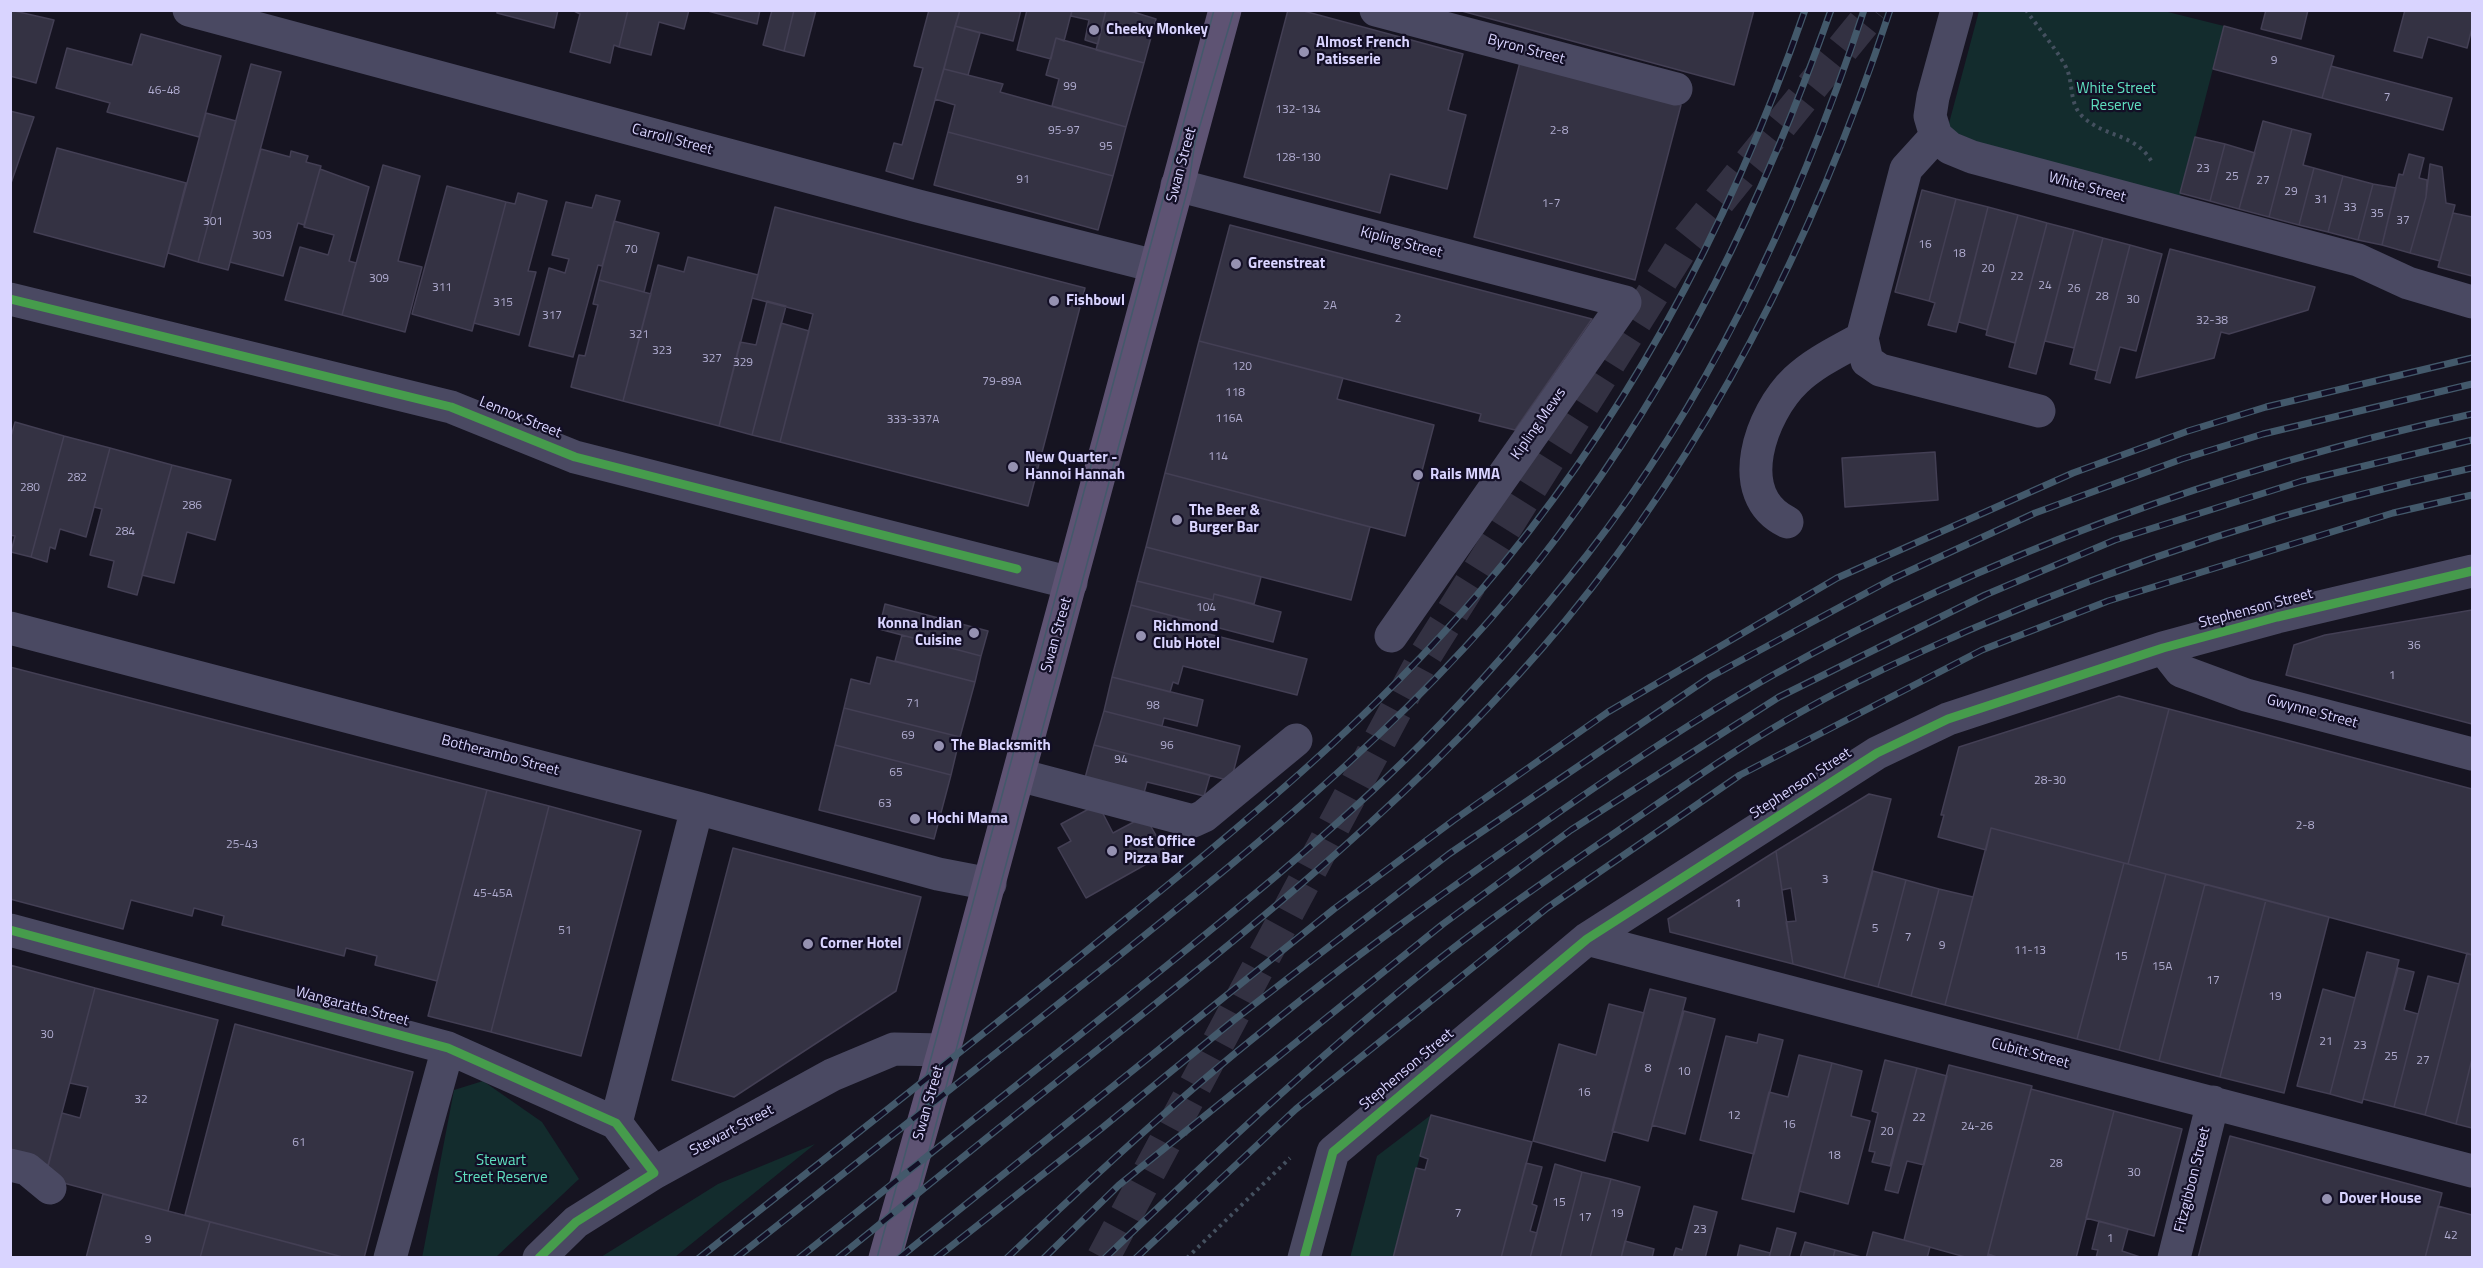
<!DOCTYPE html>
<html>
<head>
<meta charset="utf-8">
<style>
	body { margin:0 }
	#map { position:relative; width:2483px; height:1268px; overflow:hidden; background:#161421; font-family:"Titillium Web",sans-serif }
	canvas { display:block }
	.frame { position:absolute; inset:0; border:12px solid #d9d4ff; pointer-events:none }
</style>
</head>
<body>
<div id="map">
<canvas width="2483" height="1268"></canvas>
<div class="frame"></div>
</div>
<script>
const context = document.querySelector('canvas').getContext('2d');
context.lineJoin = 'round';
function fillPath(path, color) {
  context.fillStyle = color;
  context.fill(path, 'evenodd');
}
function strokePath(path, color, width, dash) {
  context.strokeStyle = color;
  context.lineWidth = width;
  context.lineCap = dash ? 'butt' : 'round';
  context.setLineDash(dash || []);
  context.stroke(path);
}
function label(font, color, halo, rows, align = 'center') {
  context.font = font + ' "Titillium Web",sans-serif';
  context.lineWidth = 4.5;
  context.setLineDash([]);
  context.textBaseline = 'middle';
  context.strokeStyle = halo;
  context.fillStyle = color;
  for (const [text, x, y, turn = 0] of rows) {
    context.save();
    context.translate(x, y);
    context.rotate((+turn || 0) * Math.PI / 180);
    context.textAlign = isNaN(turn) ? turn : align;
    if (halo) context.strokeText(text, 0, 0);
    context.fillText(text, 0, 0);
    context.restore();
  }
}
fillPath(new Path2D(`
	M1979,11H2164L2224,26L2178,204L1944,142Z
	M483,1081L542,1122L579,1179L496,1257L422,1258L454,1090Z
	M1431,1115L1393,1257L1350,1258L1377,1156Z
	M815,1144L675,1257H601L718,1184Z`), '#132c2d');
const building = new Path2D(`
	M10,10L54,20L36,83L10,76Z
	M497,10H558L554,28L497,13Z
	M572,10H628L619,47L614,45L610,63L570,52L580,14Z
	M628,10H689L684,29L659,22L651,55L619,47Z
	M704,10H760L757,24Z
	M772,10H794L784,51L763,45Z
	M794,10H816L804,56L784,51Z
	M929,10H960L913,179L886,171L894,143L902,145L923,68L914,66Z
	M960,10H1021L1013,41L955,26Z
	M1027,10H1072L1064,41L1056,38L1051,59L1017,50Z
	M1072,10H1106L1098,44L1085,40L1089,20L1071,16Z
	M1106,10H1127L1156,19L1144,63L1096,50Z
	M1288,10H1300L1463,54L1448,110L1466,115L1447,189L1390,174L1380,213L1244,177Z
	M1458,10H1754L1734,85Z
	M2266,10H2308L2301,39L2261,29Z
	M2405,10H2472V28L2467,48L2428,37L2422,58L2394,51Z
	M955,26L980,33L968,75L944,69Z
	M2224,26L2334,56L2322,98L2213,69Z
	M141,34L221,56L199,137L107,112L110,103L56,88L67,48L132,65Z
	M1056,38L1144,63L1126,127L1052,106L1059,79L1046,75Z
	M1520,62L1681,105L1635,280L1474,237Z
	M251,64L281,72L228,270L198,262Z
	M2331,66L2452,98L2443,130L2322,98Z
	M944,69L1003,84L1000,92L1126,127L1113,176L948,132L955,105L935,99Z
	M10,111L34,117L10,186Z
	M206,113L236,121L198,262L168,253Z
	M2263,121L2292,129L2269,217L2239,209Z
	M2292,129L2311,134L2303,165L2314,168L2299,225L2269,217Z
	M948,132L1113,176L1098,230L934,185Z
	M2195,137L2225,144L2210,201L2180,193Z
	M2225,144L2255,153L2239,209L2210,201Z
	M57,148L186,183L164,267L34,232Z
	M261,149L290,157L291,151L308,156L306,162L321,166L304,225L298,223L283,276L230,262Z
	M2409,154L2424,158L2419,178L2427,180L2426,197L2410,253L2382,245L2399,174L2403,175Z
	M2430,164L2442,167L2446,203L2455,205L2440,261L2410,253L2426,197Z
	M383,165L420,176L398,261L422,267L405,332L342,315Z
	M2314,168L2343,176L2328,232L2299,225Z
	M320,169L369,187L349,261L356,263L342,315L285,300L300,247L328,255L334,235L304,227Z
	M2343,176L2373,184L2358,240L2328,232Z
	M2373,184L2396,188L2382,245L2358,240Z
	M447,186L506,202L472,331L412,314Z
	M1922,190L1956,199L1929,301L1895,292Z
	M518,193L547,201L528,271L536,272L519,335L474,323L506,202L515,204Z
	M596,195L620,201L602,266L598,265L573,357L529,346L549,268L565,273L569,259L552,255L566,202L592,208Z
	M1956,199L1988,207L1956,332L1928,325L1935,303L1929,301Z
	M775,207L1085,288L1028,506L780,442L813,314L752,298Z
	M1988,207L2018,215L1987,330L1959,322Z
	M2453,213L2472,217V276L2438,267Z
	M2018,215L2047,223L2015,343L1986,335Z
	M614,221L659,233L644,292L599,280Z
	M2047,223L2074,230L2036,374L2009,367Z
	M1230,225L1592,319L1515,430L1479,421L1481,414L1199,341Z
	M2074,230L2103,238L2074,348L2045,341Z
	M2103,238L2130,245L2097,371L2070,364Z
	M2130,245L2162,254L2136,351L2120,347L2110,383L2095,379Z
	M2170,249L2315,287L2308,310L2229,334L2221,332L2214,358L2136,378Z
	M688,257L758,275L719,426L623,401L658,265L684,272Z
	M599,280L651,294L623,401L571,387L579,355L585,356L598,305L593,304Z
	M767,301L786,306L752,435L719,426L740,342L756,345Z
	M781,323L809,331L780,442L752,435Z
	M1199,341L1343,378L1337,399L1434,425L1405,536L1165,473Z
	M15,422L64,436L31,557L11,552L15,536L10,535V440Z
	M64,436L110,448L86,537L60,529L55,549L50,547L47,562L31,557Z
	M110,448L172,465L137,595L108,587L114,561L90,555L102,509L94,507Z
	M1935,452L1938,500L1845,507L1842,458Z
	M172,465L231,480L215,540L187,532L174,583L142,575Z
	M1165,473L1370,527L1351,600L1146,547Z
	M1146,547L1261,577L1254,604L1214,594L1213,600L1137,581Z
	M1137,581L1213,600L1214,594L1281,612L1273,642L1131,605Z
	M885,604L988,631L981,656L879,629Z
	M1131,605L1199,623L1197,631L1307,659L1297,695L1183,666L1178,684L1173,682L1170,692L1112,677Z
	M2472,610V724L2286,675L2294,645L2325,635Z
	M902,635L981,656L975,682L895,661Z
	M877,657L975,682L960,737L844,708L851,679L870,684Z
	M10,667L487,790L437,981L375,965L377,956L346,948L344,956L222,925L224,916L194,908L192,916L131,900L123,929L10,899Z
	M1112,677L1203,700L1197,726L1164,718L1162,726L1104,711Z
	M2119,696L2169,709L2128,864L1991,828L1986,850L1938,837L1944,815H1941L1959,747Z
	M844,708L960,737L951,775L835,745Z
	M2169,709L2472,789V955L2128,864Z
	M1104,711L1240,746L1231,781L1094,745Z
	M835,745L951,775L934,839L819,810Z
	M1094,745L1210,775L1204,796L1147,782L1144,793L1085,778Z
	M487,790L549,806L491,1032L428,1016Z
	M1869,794L1891,799L1844,978L1793,964L1786,922L1796,921L1791,888L1782,890L1776,851Z
	M1098,804L1113,833L1145,816L1166,853L1086,898L1058,848L1071,841L1061,824Z
	M549,806L641,831L581,1056L491,1032Z
	M1991,828L2124,863L2077,1039L1945,1005Z
	M733,848L921,897L896,991L734,1097L672,1080Z
	M1776,851L1793,964L1670,932L1668,919Z
	M2124,863L2166,874L2119,1050L2077,1039Z
	M1873,871L1906,880L1878,987L1844,978Z
	M2166,874L2205,884L2159,1061L2119,1050Z
	M1906,880L1939,889L1911,996L1878,987Z
	M2205,884L2266,900L2220,1077L2159,1061Z
	M1939,889L1973,897L1945,1005L1911,996Z
	M2266,900L2329,917L2284,1093L2220,1077Z
	M2367,952L2399,960L2362,1103L2330,1094Z
	M2467,953L2472,955V1059L2456,1124L2425,1115Z
	M10,965L95,988L48,1165L10,1155Z
	M2398,968L2414,972L2404,1010L2418,1014L2394,1107L2363,1099Z
	M2428,976L2459,984L2425,1115L2394,1107Z
	M95,988L218,1020L168,1211L45,1178L62,1113L80,1118L88,1087L70,1083Z
	M1650,989L1686,998L1648,1141L1612,1131Z
	M2323,989L2355,998L2330,1094L2297,1086Z
	M1609,1004L1644,1013L1605,1161L1533,1141L1559,1044L1596,1055Z
	M1684,1011L1715,1019L1685,1134L1652,1125Z
	M235,1024L413,1072L364,1258H346L185,1215Z
	M1759,1034L1783,1040L1754,1154L1700,1140L1726,1036L1757,1043Z
	M1799,1055L1832,1063L1794,1212L1742,1199L1769,1092L1788,1097Z
	M2472,1059V1128L2456,1124Z
	M1885,1060L1917,1068L1890,1166L1872,1162L1875,1152L1869,1151L1878,1113L1872,1111Z
	M1832,1063L1862,1071L1851,1116L1870,1121L1848,1204L1799,1191Z
	M1949,1065L2032,1086L1987,1258H1969L1904,1240Z
	M1917,1068L1947,1076L1924,1165L1907,1161L1898,1193L1885,1190Z
	M2031,1089L2114,1111L2076,1258H2000L1988,1254Z
	M2114,1111L2182,1129L2154,1236L2086,1218Z
	M1431,1115L1532,1142L1501,1258H1393L1416,1168L1425,1170L1428,1159L1420,1156Z
	M2230,1136L2442,1193L2425,1258H2198Z
	M1526,1163L1542,1167L1532,1204L1537,1206L1530,1231L1537,1233L1530,1258H1501Z
	M1555,1164L1582,1172L1560,1258H1530Z
	M1582,1172L1611,1179L1590,1258H1560Z
	M1611,1179L1640,1187L1621,1258H1590Z
	M103,1194L210,1222L200,1258H86Z
	M1694,1206L1717,1212L1705,1258H1673L1676,1248L1682,1250Z
	M2438,1206L2472,1215V1258H2425Z
	M2099,1221L2128,1229L2122,1251L2143,1258H2096L2098,1250L2092,1249Z
	M210,1222L302,1246L346,1258H200Z
	M1777,1228L1796,1233L1789,1258H1769Z
	M1873,1232L1930,1247L1927,1258H1866Z
	M1625,1241L1654,1249L1652,1258H1621Z
	M1805,1242L1835,1250L1833,1258H1800Z
	M1740,1245L1770,1253L1769,1258H1737Z
	M1835,1250L1865,1258H1833Z`);
fillPath(building, '#343243');
strokePath(building, '#433f54', 1.5);
strokePath(new Path2D(`
	M1103,1258L1423,659L1684,244L1874,10`), '#333142', 33, [33, 16]);
strokePath(new Path2D(`
	M2026,10C2036,25 2063,57 2068,72C2073,87 2070,104 2082,116C2106,139 2136,132 2153,164
	M1187,1258L1290,1158`), '#44505f', 4, [3, 4.5]);
strokePath(new Path2D(`
	M189,10L918,206L1155,266
	M1376,10L1676,89
	M1936,136L1950,148L1972,157L2358,260L2408,283L2472,302
	M1936,136L1906,169L1862,338L1867,361L1880,370L2039,411
	M1936,136L1930,116L1933,97L1957,10
	M1177,185L1625,302L1391,636
	M10,299L451,407L575,457L1071,583
	M1787,522C1731,495 1761,413 1796,380C1815,362 1839,351 1862,338
	M10,628L697,808L938,874L990,884
	M2163,648L2181,671L2246,695L2472,754
	M1019,775L1193,821L1204,816L1296,740
	M10,930L448,1048L616,1123L654,1173
	M1587,939L2472,1171
	M616,1123L697,808
	M10,1165L27,1169L50,1188
	M390,1258L448,1048
	M539,1258L576,1222L654,1173L832,1075L894,1049L944,1050
	M1304,1258L1333,1152L1587,939L1877,753L1948,719L2163,648L2277,617L2472,571
	M2174,1258L2213,1102`), '#4a4962', 33);
strokePath(new Path2D(`
	M885,1258L944,1050L1225,10`), '#5e5373', 33);
strokePath(new Path2D(`
	M877,1258L1214,10
	M900,1258L1164,278L1188,188L1195,142L1234,10`), '#43596b', 1.5);
const rail = new Path2D(`
	M699,1258C842,1145 986,1033 1127,918C1251,818 1373,717 1477,595C1625,423 1731,224 1805,10
	M736,1258C861,1160 985,1062 1110,963C1271,834 1433,703 1558,536C1680,373 1763,202 1831,10
	M799,1258C904,1174 1010,1091 1115,1007C1220,923 1326,839 1421,744C1480,684 1535,621 1587,555C1713,393 1800,204 1864,10
	M838,1258C921,1191 1003,1124 1086,1059C1257,924 1427,788 1566,620C1714,440 1818,230 1890,10
	M899,1258L1334,909L1454,820L1608,712L1837,578L2073,473L2188,431L2266,407L2472,358
	M936,1258L1102,1128L1234,1020L1449,854L1710,677L1892,579L2035,513L2182,459L2263,434L2472,384
	M1007,1258C1090,1180 1176,1100 1265,1029C1349,960 1439,896 1528,834C1607,778 1688,723 1773,675C1991,553 2230,467 2472,414
	M1044,1258L1119,1185L1443,924L1571,830L1779,697L1985,595L2115,540L2302,481L2472,440
	M1105,1258C1209,1159 1312,1062 1423,972C1487,920 1557,873 1625,826C1685,785 1744,743 1808,708C1859,679 1914,655 1967,631C2129,561 2300,505 2472,468
	M1136,1258L1296,1109L1547,908L1740,775L1982,650L2108,601L2393,513L2472,495`);
strokePath(rail, '#43596b', 7);
strokePath(rail, '#130f26', 4.5, [14]);
strokePath(new Path2D(`
	M10,299L451,407L575,457L1017,569
	M10,930L448,1048L616,1123L654,1173L576,1222L539,1258
	M1304,1258L1333,1152L1587,939L1877,753L1948,719L2163,648L2277,617L2472,571`), '#469c4c', 9);
for (const [x, y, r, color] of [
	[1094,30,6,"#9591b1"],
	[1304,52,6,"#9591b1"],
	[1236,264,6,"#9591b1"],
	[1054,301,6,"#9591b1"],
	[1013,467,6,"#9591b1"],
	[1418,475,6,"#9591b1"],
	[1177,520,6,"#9591b1"],
	[974,633,6,"#9591b1"],
	[1141,636,6,"#9591b1"],
	[939,746,6,"#9591b1"],
	[915,819,6,"#9591b1"],
	[1112,851,6,"#9591b1"],
	[808,944,6,"#9591b1"],
	[2327,1199,6,"#9591b1"]
]) {
  const dot = new Path2D();
  dot.arc(x, y, r, 0, 2 * Math.PI);
  context.fillStyle = color;
  context.fill(dot);
  strokePath(dot, '#130f26', 2);
}
label('12px', '#b0acd0', null, [
	["9",2274,61],
	["99",1070,87],
	["46-48",164,91],
	["7",2387,98],
	["132-134",1298,110],
	["95-97",1064,131],
	["2-8",1559,131],
	["95",1106,147],
	["128-130",1298,158],
	["23",2203,169],
	["25",2232,177],
	["91",1023,180],
	["27",2263,181],
	["29",2291,192],
	["31",2321,200],
	["1-7",1551,204],
	["33",2350,208],
	["35",2377,214],
	["37",2403,221],
	["301",213,222],
	["303",262,236],
	["16",1925,245],
	["70",631,250],
	["18",1959,254],
	["20",1988,269],
	["22",2017,277],
	["309",379,279],
	["24",2045,286],
	["311",442,288],
	["26",2074,289],
	["28",2102,297],
	["30",2133,300],
	["315",503,303],
	["2A",1330,306],
	["317",552,316],
	["2",1398,319],
	["32-38",2212,321],
	["321",639,335],
	["323",662,351],
	["327",712,359],
	["329",743,363],
	["120",1242,367],
	["79-89A",1002,382],
	["118",1235,393],
	["116A",1229,419],
	["333-337A",913,420],
	["114",1218,457],
	["282",77,478],
	["280",30,488],
	["286",192,506],
	["284",125,532],
	["104",1206,608],
	["36",2414,646],
	["1",2392,676],
	["71",913,704],
	["98",1153,706],
	["69",908,736],
	["96",1167,746],
	["94",1121,760],
	["65",896,773],
	["28-30",2050,781],
	["63",885,804],
	["2-8",2305,826],
	["25-43",242,845],
	["3",1825,880],
	["45-45A",493,894],
	["1",1738,904],
	["5",1875,929],
	["51",565,931],
	["7",1908,938],
	["9",1942,946],
	["11-13",2030,951],
	["15",2121,957],
	["15A",2162,967],
	["17",2213,981],
	["19",2275,997],
	["30",47,1035],
	["21",2326,1042],
	["23",2360,1046],
	["25",2391,1057],
	["27",2423,1061],
	["8",1648,1069],
	["10",1684,1072],
	["16",1584,1093],
	["32",141,1100],
	["12",1734,1116],
	["22",1919,1118],
	["16",1789,1125],
	["24-26",1977,1127],
	["20",1887,1132],
	["61",299,1143],
	["18",1834,1156],
	["28",2056,1164],
	["30",2134,1173],
	["15",1559,1203],
	["7",1458,1214],
	["19",1617,1214],
	["17",1585,1218],
	["23",1700,1230],
	["42",2451,1236],
	["1",2110,1239],
	["9",148,1240]
]);
label('bold 15px', '#d9d4ff', '#130f26', [
	["Cheeky Monkey",1106,30],
	["Almost French",1316,43],
	["Patisserie",1316,60],
	["Greenstreat",1248,264],
	["Fishbowl",1066,301],
	["New Quarter -",1025,458],
	["Hannoi Hannah",1025,475],
	["Rails MMA",1430,475],
	["The Beer &",1189,511],
	["Burger Bar",1189,528],
	["Konna Indian",962,624,"right"],
	["Cuisine",962,641,"right"],
	["Richmond",1153,627],
	["Club Hotel",1153,644],
	["The Blacksmith",951,746],
	["Hochi Mama",927,819],
	["Post Office",1124,842],
	["Pizza Bar",1124,859],
	["Corner Hotel",820,944],
	["Dover House",2339,1199]
], 'left');
label('15px', '#d9d4ff', '#130f26', [
	["Byron Street",1526,50,15],
	["Carroll Street",672,140,15],
	["Swan Street",1182,165,-75],
	["White Street",2087,188,15],
	["Kipling Street",1401,243,15],
	["Lennox Street",520,418,22],
	["Kipling Mews",1539,424,-55],
	["Stephenson Street",2256,609,-15],
	["Swan Street",1057,635,-74],
	["Gwynne Street",2312,712,15],
	["Botherambo Street",500,756,15],
	["Stephenson Street",1801,784,-33],
	["Wangaratta Street",352,1007,15],
	["Cubitt Street",2030,1054,15],
	["Stephenson Street",1407,1070,-40],
	["Swan Street",929,1103,-74],
	["Stewart Street",732,1131,-28],
	["Fitzgibbon Street",2193,1180,-76]
]);
label('15px', '#5fe0c0', '#130f26', [
	["White Street",2116,89],
	["Reserve",2116,106],
	["Stewart",501,1161],
	["Street Reserve",501,1178]
]);
</script>
</body>
</html>
